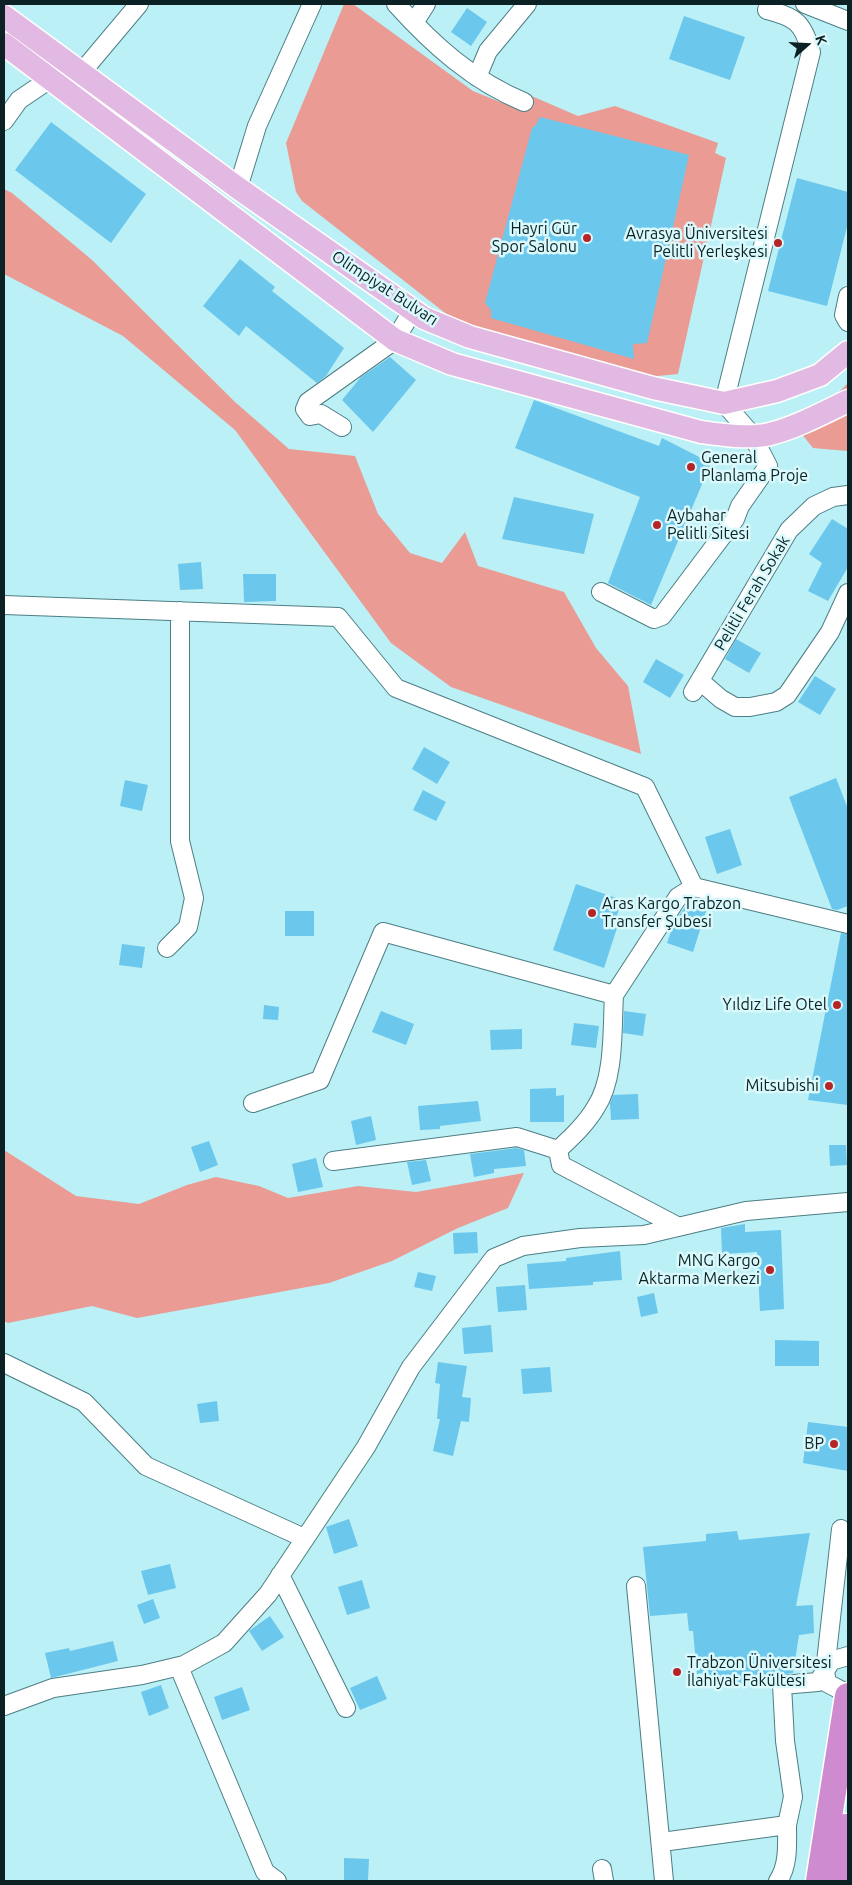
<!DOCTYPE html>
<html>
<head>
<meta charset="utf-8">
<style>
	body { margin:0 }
	#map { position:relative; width:852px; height:1885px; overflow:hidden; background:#bbf0f6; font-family:Ubuntu,sans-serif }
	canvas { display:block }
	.frame { position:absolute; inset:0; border:5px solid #0c2123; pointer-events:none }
	.north { position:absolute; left:782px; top:20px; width:50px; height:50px; -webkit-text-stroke:4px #daf9fd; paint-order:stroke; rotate:71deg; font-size:14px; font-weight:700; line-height:20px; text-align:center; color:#0c2123 }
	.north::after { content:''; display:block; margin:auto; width:18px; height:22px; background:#0c2123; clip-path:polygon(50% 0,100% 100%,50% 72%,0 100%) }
</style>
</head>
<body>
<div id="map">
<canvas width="852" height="1885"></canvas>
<div class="frame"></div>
<div class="north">K</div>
</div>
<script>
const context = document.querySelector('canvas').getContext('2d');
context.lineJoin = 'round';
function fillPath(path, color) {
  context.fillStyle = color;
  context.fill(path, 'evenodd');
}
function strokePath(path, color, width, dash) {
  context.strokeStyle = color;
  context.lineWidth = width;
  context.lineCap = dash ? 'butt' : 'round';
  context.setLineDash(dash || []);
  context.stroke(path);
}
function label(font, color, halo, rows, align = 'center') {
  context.font = font + ' Ubuntu,sans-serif';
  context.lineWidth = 5;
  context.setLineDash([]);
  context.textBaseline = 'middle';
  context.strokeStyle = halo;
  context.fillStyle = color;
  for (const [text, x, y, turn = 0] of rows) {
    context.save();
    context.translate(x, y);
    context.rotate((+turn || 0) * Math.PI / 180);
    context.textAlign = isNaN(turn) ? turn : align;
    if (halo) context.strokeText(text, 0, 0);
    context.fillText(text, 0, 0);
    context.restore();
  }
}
fillPath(new Path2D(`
	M344,4H353L473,91L522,111L527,94L578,116L615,106L718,143L715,153L726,158L678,374L648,377L463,327L302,201L296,192L286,143Z
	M4,189L12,193L92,260L235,402L289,449L355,456L378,514L410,553L442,563L465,532L478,566L564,592L596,648L628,686L641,754L451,687L391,643L235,430L123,336L4,274Z
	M848,383V451L813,448L788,417L838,393Z
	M4,1150L76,1196L139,1204L187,1185L216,1177L259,1186L288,1198L358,1186L416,1192L524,1173L508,1208L458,1228L392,1261L329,1283L137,1318L92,1306L8,1323L4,1321Z`), '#ea9c94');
fillPath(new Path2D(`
	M467,8L487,22L471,46L451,32Z
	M684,16L745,37L730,80L669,59Z
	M540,117L689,155L647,343L633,344L634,359L491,318V310L485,303L532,128L536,125Z
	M51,122L146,194L111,243L15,170Z
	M797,178L848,192V223L827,306L768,291Z
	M240,259L275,287L272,291L344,348L326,376L317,383L246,326L239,336L203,306Z
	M390,357L416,380L373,432L342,400L361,377Z
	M534,400L659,446L662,438L711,463L651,605L608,583L640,497L515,448Z
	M514,497L594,514L584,554L502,539Z
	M832,519L848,529V567L828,601L808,591L822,563L809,554Z
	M201,562L203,589L180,590L178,564Z
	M243,574H276V601L244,602Z
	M736,639L761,653L749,673L725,659Z
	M656,659L684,675L670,698L643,682Z
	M815,676L836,689L820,715L798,702Z
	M424,747L450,762L437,784L412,769Z
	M836,778L848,809V906L837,910L832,909L789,797Z
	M125,780L148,785L142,811L120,806Z
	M423,790L446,802L436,821L413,810Z
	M730,829L742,865L717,874L705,837Z
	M576,884L622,900L613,927L617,928L604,968L553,950Z
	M689,902L707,908L693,952L667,943L674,922Z
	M285,911H314V936H285Z
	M841,933L848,934V1105L808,1100Z
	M122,944L145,947L142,968L119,965Z
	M264,1005L279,1007L278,1020L263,1019Z
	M381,1011L414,1024L406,1045L372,1032Z
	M624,1011L646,1014L643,1036L623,1033Z
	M574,1023L599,1026L596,1048L571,1045Z
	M522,1029V1049L491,1050L490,1030Z
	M556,1088V1096L564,1095V1122H530V1089Z
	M638,1094L639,1119L611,1120L610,1103L613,1095Z
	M478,1101L481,1121L440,1126V1129L420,1130L418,1106Z
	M371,1116L376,1140L356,1145L351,1121Z
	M209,1141L218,1165L200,1172L191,1147Z
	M829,1145H846L847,1165L830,1166Z
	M516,1148L524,1150L526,1166L494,1169V1173L474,1177L470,1154Z
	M316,1158L323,1187L298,1192L292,1164Z
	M426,1160L431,1181L412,1185L407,1162Z
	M745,1224V1232L781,1230L784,1309L760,1311L757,1252L722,1254L721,1228Z
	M477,1232L478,1253L454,1254L453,1233Z
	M620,1251L622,1280L593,1282V1285L529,1289L527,1264L566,1261V1258Z
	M418,1272L436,1276L432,1291L414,1287Z
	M525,1285L527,1310L498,1312L496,1287Z
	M654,1293L658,1313L641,1317L637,1297Z
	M491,1325L493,1352L464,1354L462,1328Z
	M775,1340L819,1341V1366H775Z
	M438,1362L467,1366L462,1397L471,1398L469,1422L461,1421L453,1456L433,1451L440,1419H437L440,1384L435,1383Z
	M550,1367L552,1392L523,1394L521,1369Z
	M217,1401L219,1421L200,1423L197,1404Z
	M808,1422L848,1427V1471L803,1463Z
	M349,1519L358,1546L334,1554L326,1527Z
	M737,1531L739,1540L810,1533L796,1606L813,1605L814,1633L799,1635L793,1673L781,1675L772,1681L702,1686V1673L697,1674L693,1631H689L687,1613L650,1616L643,1547L706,1541V1534Z
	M170,1564L176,1588L148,1595L141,1571Z
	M362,1580L370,1608L347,1615L338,1587Z
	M153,1599L160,1618L144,1624L137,1605Z
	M270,1616L284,1637L262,1651L249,1631Z
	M113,1641L118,1661L51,1678L45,1653L69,1648L70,1651Z
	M377,1676L387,1699L360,1710L350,1688Z
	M161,1685L169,1708L149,1716L141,1692Z
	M242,1687L250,1710L222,1720L214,1697Z
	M344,1858L369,1859L368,1881H344Z`), '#6bc7ec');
const minor = new Path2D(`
	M396,4C433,45 473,81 524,102
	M805,4L848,21
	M414,23L426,4
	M81,73L139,4
	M477,77L488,51L527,4
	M4,121L19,100L50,79
	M238,188L257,126L312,4
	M848,296L844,315L848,322
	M342,427L321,414L310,416L305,409L308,402L395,340L413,310
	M601,592L654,619L662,616L735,519L740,506L768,466L752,435L724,403L811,52C803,22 795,17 767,10
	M4,605L338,617L396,688L645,787L694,887L848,924
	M700,681L721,699L735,707H750L776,702L787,695L830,632L848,593
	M693,692L789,530L814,506L833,497L848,495
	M167,948L188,927L194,898L180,841V611
	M614,995L678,897L694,887
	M253,1103L320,1080L383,932L614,995C612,1029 615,1078 596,1107C586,1124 572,1137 558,1150L561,1165L677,1226
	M333,1161L517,1137L558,1150
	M4,1363L84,1402L146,1466L304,1538
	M280,1575L346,1708
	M636,1586L664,1881
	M848,1656L831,1661L825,1671L827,1683L848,1694
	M179,1667L265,1872L277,1881
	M4,1706L53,1688L142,1675L184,1665L224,1643L268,1594L366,1447L411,1367L494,1258L523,1246L580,1238L644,1235L746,1211L848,1202
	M662,1842L787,1825L793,1797L785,1741L782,1685L818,1682L825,1671L841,1529
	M602,1869L604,1881
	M778,1881C789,1865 787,1843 787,1825`);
const major = new Path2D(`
	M4,16L238,188L424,318L470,337L653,388L724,403L777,391L820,375L848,352
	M4,44L395,340L452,364L701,432C722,435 749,439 770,434C797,427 823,413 848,401`);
const highway = new Path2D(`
	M819,1881L848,1696
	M838,1881L845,1827`);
strokePath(minor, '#4d7e85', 20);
strokePath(major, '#fff', 25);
strokePath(highway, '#fff', 29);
strokePath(minor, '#fff', 18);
strokePath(major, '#e2b9e2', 22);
strokePath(highway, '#ce8bcf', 26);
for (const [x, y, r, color] of [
	[587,238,5,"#b52527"],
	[778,243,5,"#b52527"],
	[691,467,5,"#b52527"],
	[657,525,5,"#b52527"],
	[592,913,5,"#b52527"],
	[837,1005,5,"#b52527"],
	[829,1086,5,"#b52527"],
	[770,1270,5,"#b52527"],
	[834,1444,5,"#b52527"],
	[677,1672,5,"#b52527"]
]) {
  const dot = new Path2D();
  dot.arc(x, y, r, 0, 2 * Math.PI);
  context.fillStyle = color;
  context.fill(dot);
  strokePath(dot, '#daf9fd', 2);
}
label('16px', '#0c2123', '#daf9fd', [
	["Hayri Gür",577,229],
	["Spor Salonu",577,247],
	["Avrasya Üniversitesi",768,234],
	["Pelitli Yerleşkesi",768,252],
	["General",701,458,"left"],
	["Planlama Proje",701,476,"left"],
	["Aybahar",667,516,"left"],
	["Pelitli Sitesi",667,534,"left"],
	["Aras Kargo Trabzon",602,904,"left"],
	["Transfer Şubesi",602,922,"left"],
	["Yıldız Life Otel",827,1005],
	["Mitsubishi",819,1086],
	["MNG Kargo",760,1261],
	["Aktarma Merkezi",760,1279],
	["BP",824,1444],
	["Trabzon Üniversitesi",687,1663,"left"],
	["İlahiyat Fakültesi",687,1681,"left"]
], 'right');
label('16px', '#0c2123', '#daf9fd', [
	["Olimpiyat Bulvarı",385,288,33],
	["Pelitli Ferah Sokak",752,593,-59]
]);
</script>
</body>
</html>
